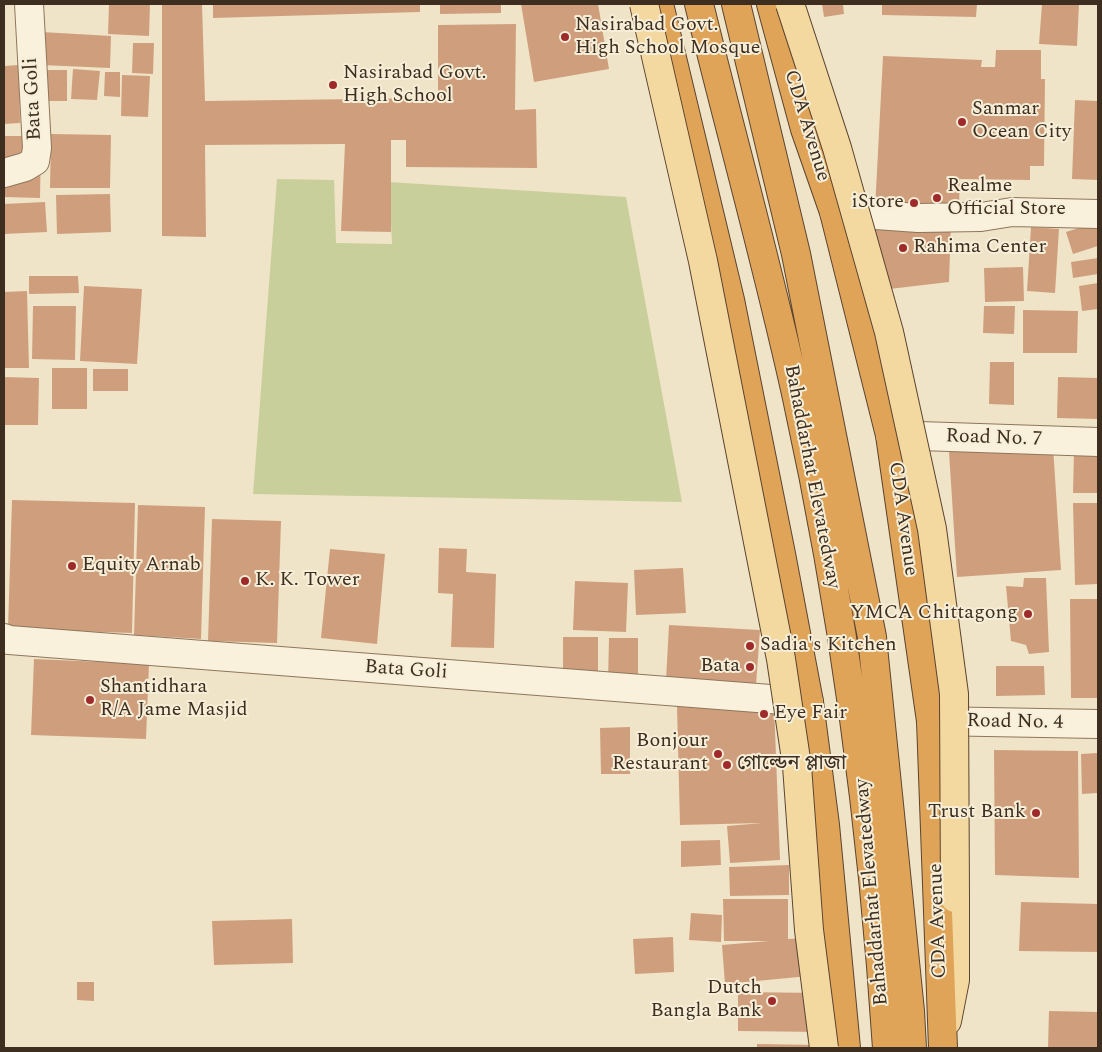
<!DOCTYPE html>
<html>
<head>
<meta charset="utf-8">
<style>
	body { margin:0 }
	#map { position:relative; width:1102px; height:1052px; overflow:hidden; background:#f0e4c8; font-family:Spectral,serif }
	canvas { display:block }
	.frame { position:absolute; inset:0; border:5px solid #3d2e20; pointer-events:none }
</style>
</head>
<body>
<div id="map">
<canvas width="1102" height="1052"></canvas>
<div class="frame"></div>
</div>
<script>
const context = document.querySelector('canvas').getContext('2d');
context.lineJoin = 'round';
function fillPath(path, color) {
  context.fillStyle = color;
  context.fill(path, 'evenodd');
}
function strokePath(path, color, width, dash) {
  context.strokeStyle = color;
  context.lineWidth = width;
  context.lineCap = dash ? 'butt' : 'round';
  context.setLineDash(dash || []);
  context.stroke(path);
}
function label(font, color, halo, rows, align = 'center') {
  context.font = font + ' Spectral,"Noto Sans Bengali",serif';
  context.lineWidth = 4;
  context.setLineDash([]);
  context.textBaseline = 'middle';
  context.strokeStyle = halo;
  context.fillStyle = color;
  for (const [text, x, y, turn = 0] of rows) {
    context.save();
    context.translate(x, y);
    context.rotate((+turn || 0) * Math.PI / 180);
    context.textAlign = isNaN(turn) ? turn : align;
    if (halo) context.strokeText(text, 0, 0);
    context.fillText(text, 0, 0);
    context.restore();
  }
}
fillPath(new Path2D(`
	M277,179L334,180L336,243L392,244L389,182L626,197L682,502L253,494Z`), '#c9cf9b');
fillPath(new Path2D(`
	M109,4H150L149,36L108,34Z
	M162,4H202L205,101L438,98V25L516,24L515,110L536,109L537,168L406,167V140H391V232L341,231L345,144L205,145L206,237L162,236Z
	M213,4H420V12L213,18Z
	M440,4H501V13L440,14Z
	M521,4H598L609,69L534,82Z
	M822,4H843L844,14L824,17Z
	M882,4H977L976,17L882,15Z
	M1042,4H1079L1077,46L1039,44Z
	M42,32L111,36L110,68L41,65Z
	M133,43H154L153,74L132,73Z
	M996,50H1041V79H1045L1044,166H1030V180L960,179L959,205L875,209L883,56L982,60L981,67H995Z
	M19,65L20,123L4,124V66Z
	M73,69L100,71L97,100L71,99Z
	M43,70H67V101H42Z
	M105,72H120V97L104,96Z
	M122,75L150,76L148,117L121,116Z
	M1075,100L1098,101V180L1072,179Z
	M51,134L111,135L110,188H50Z
	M4,136H41L40,198L4,197Z
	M110,194L111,232L57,234L56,195Z
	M45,202L47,232L4,234V204Z
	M1098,222V246L1073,254L1066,232Z
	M951,223L949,282L881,290L872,226Z
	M1031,227L1059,229L1055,293L1027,291Z
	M1098,258V274L1073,278L1071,262Z
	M1023,267L1024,301L985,302L984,268Z
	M29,276H78L79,293L29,294Z
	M1098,283V309L1082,311L1079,286Z
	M84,286L142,289L137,364L80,361Z
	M27,291L29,368H4V292Z
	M33,306H76L75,360L32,359Z
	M984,306H1015L1014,334L983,333Z
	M1023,310L1078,311L1077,353H1023Z
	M990,362H1014V405L989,404Z
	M52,368H87V409H52Z
	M93,369H128V391H93Z
	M4,377L39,378L38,425H4Z
	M1058,377L1098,378V419L1057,418Z
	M1053,446L1061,570L957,577L949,452Z
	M1074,451H1098V493H1073Z
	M12,500L135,503L132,633L8,629Z
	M1073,503H1098V584L1075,585Z
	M138,505L205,507L201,639L134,635Z
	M212,519L281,521L277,643L208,641Z
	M439,548L467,549L466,572L496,574L494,648L451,647L453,594L438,593Z
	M330,549L385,554L377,644L321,638Z
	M683,568L686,613L636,615L634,570Z
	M1024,578H1046L1049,652L1029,654L1026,645L1011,641L1006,586L1023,587Z
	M575,581L628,583L626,632L573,630Z
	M1070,599H1098V698H1071Z
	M669,625L760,630L756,685L666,680Z
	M563,637H598V678H563Z
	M609,638H638V681H608Z
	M34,659L149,664L146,739L31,735Z
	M996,666H1044L1045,695L996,696Z
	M774,704L780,860L730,863L727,826L762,823L680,825L677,706Z
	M630,727V774H601L600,728Z
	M994,750L1078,751L1079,878L995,875Z
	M1098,753V793L1082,794L1081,754Z
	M720,840L721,865L681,867V841Z
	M789,865V895L730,896L729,867Z
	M723,899H788V939L806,938L809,976L725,984L722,945L769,941H724Z
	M1021,902L1098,904V952L1019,951Z
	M691,913L722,915L721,942L689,940Z
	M292,919L293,963L214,965L212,921Z
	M673,937L674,972L635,974L633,939Z
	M77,982H94V1001L77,1000Z
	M738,992L821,993V1032L738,1031Z
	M1049,1011L1098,1012V1048H1048Z
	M757,1044L821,1045V1048H757Z`), '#cf9f7d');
const minor = new Path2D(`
	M4,173L25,167L35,161L37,148L29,4
	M834,212L918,218L981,217L1012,212L1098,214
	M890,435L1098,442
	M4,638L9,640L809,702
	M931,721L1098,724`);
const major = new Path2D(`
	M947,1021L955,980V898`);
const highway = new Path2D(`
	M659,4L730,300L781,554L809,702L825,825L846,1048
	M699,4C731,135 768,266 797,398C844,612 873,830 887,1048
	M736,4L796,254L872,637L910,1011L912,1048
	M771,4L805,129L834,212L890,435L931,721L943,1048`);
strokePath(minor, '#8d765c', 30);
strokePath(major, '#5b4430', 30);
strokePath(highway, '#5b4430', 30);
strokePath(minor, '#faf1dc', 28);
strokePath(major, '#f3d9a0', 28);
strokePath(highway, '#e0a458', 28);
const majorBridge = new Path2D(`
	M644,4L703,261L781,659L797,766L809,930L824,1048
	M790,4L837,148L889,332L932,529L954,694L955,898`);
strokePath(majorBridge, '#5b4430', 30, []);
strokePath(majorBridge, '#f3d9a0', 28);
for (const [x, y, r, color] of [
	[565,37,5,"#9e2a2b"],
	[333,85,5,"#9e2a2b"],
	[962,122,5,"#9e2a2b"],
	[937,198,5,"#9e2a2b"],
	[914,203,5,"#9e2a2b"],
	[903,248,5,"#9e2a2b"],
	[72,566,5,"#9e2a2b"],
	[245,581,5,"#9e2a2b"],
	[1028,614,5,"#9e2a2b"],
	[750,646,5,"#9e2a2b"],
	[750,667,5,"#9e2a2b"],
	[90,700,5,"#9e2a2b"],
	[764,714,5,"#9e2a2b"],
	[718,754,5,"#9e2a2b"],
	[727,765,5,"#9e2a2b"],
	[1036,813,5,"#9e2a2b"],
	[772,1001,5,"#9e2a2b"]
]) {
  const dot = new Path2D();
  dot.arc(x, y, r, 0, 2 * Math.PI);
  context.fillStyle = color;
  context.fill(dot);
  strokePath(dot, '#f7eed8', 2);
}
label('20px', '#3d2e20', '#f7eed8', [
	["Nasirabad Govt.",575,26],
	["High School Mosque",575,49],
	["Nasirabad Govt.",343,74],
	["High School",343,97],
	["Sanmar",972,110],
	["Ocean City",972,133],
	["Realme",947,187],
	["Official Store",947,210],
	["iStore",904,203,"right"],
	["Rahima Center",913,248],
	["Equity Arnab",82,566],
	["K. K. Tower",255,581],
	["YMCA Chittagong",1018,614,"right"],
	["Sadia's Kitchen",760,646],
	["Bata",740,667,"right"],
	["Shantidhara",100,688],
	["R/A Jame Masjid",100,711],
	["Eye Fair",774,714],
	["Bonjour",708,742,"right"],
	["Restaurant",708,765,"right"],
	["গোল্ডেন প্লাজা",737,765],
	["Trust Bank",1026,813,"right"],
	["Dutch",762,989,"right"],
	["Bangla Bank",762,1012,"right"]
], 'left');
label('20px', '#3d2e20', '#f7eed8', [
	["Bata Goli",34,99,-93],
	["CDA Avenue",806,126,73],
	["Road No. 7",994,439,2],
	["Bahaddarhat Elevatedway",811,477,79],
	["CDA Avenue",902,519,82],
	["Bata Goli",406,671,4],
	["Road No. 4",1015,723,1],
	["Bahaddarhat Elevatedway",873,892,-95],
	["CDA Avenue",939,921,-92]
]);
</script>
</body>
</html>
